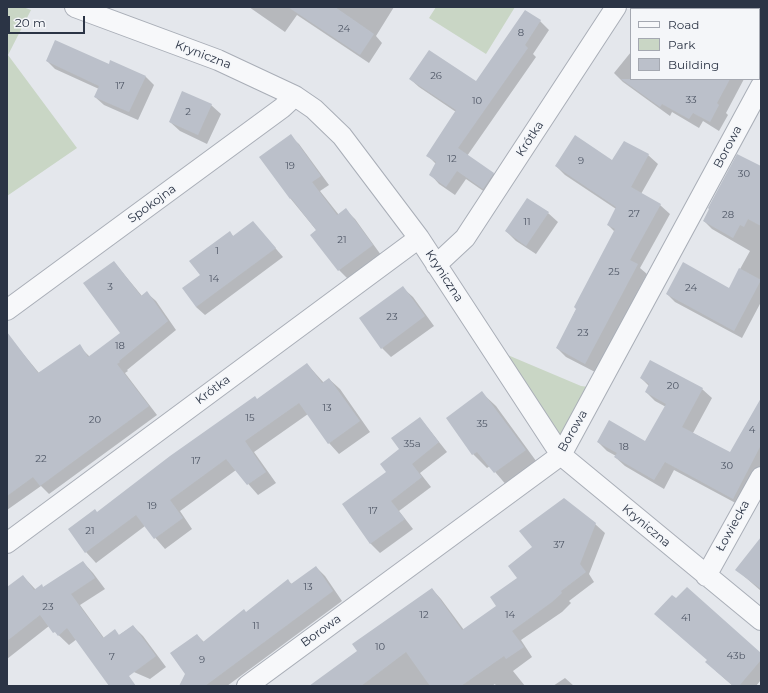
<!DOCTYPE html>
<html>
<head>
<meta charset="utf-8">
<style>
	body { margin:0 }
	#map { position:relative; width:768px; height:693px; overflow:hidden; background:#e4e7ec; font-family:Montserrat,sans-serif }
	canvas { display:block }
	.frame { position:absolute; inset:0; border:8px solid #2b3445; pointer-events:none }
	.legend { position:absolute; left:630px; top:8px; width:130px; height:72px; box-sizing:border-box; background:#f4f6f9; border:1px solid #a4a8b1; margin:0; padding:5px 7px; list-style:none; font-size:12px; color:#2b3445 }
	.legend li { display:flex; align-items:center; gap:8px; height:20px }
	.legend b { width:20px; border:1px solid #a4a8b1 }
	.scale { position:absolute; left:8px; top:16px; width:77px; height:18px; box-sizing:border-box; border:2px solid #2b3445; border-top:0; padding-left:5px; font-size:12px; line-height:14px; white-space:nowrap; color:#2b3445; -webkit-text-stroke:3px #f4f6f9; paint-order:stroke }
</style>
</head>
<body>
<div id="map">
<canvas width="768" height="693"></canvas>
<div class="frame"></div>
<ul class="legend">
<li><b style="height:5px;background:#f7f8fa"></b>Road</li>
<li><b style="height:11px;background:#c9d6c5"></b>Park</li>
<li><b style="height:11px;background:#bbc0ca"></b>Building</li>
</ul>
<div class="scale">20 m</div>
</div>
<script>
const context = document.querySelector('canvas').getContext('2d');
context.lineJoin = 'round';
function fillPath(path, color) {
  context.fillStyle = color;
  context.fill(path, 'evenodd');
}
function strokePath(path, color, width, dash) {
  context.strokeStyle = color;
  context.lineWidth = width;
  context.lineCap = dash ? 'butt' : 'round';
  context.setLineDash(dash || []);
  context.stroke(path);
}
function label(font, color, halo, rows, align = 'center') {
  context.font = font + ' Montserrat,sans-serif';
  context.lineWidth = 3;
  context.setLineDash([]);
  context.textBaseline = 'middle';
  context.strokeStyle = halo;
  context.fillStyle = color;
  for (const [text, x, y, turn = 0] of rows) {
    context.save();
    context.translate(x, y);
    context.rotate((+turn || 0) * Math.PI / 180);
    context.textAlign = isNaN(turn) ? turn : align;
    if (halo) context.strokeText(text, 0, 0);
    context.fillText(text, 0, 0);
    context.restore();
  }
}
fillPath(new Path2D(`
	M7,7H23L31,10L8,55L77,148L7,196Z
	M436,7H515L486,54L429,18Z
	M491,348L581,386L597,388L561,455Z`), '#c9d6c5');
fillPath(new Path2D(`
	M249,7H394L376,36L382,43L369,63L297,15L285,32Z
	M661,7H715L714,9H662Z
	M525,11L540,21L549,30L533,54L536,57L467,156L493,173L502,182L492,197L466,179L455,195L439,184L431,175L436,164L428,156L456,112L419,87L410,79L477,83Z
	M631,52V79H744L726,113L728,115L719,131L703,121L699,128L672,112L670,116L623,82L614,73Z
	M47,61L109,65L146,77L154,85L138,120L104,105L95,97L99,89L55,69Z
	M211,105L221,114L207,144L180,131L170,122Z
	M290,136L299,144L329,185L320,191L339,215L346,210L355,219L381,255L348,279L339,270L317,231L290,198Z
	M648,155L658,164L641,194L660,205L670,214L640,268L647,274L595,372L566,357L557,348L615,232L608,225L616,209L565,175L556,166L612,161Z
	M761,168V302L742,338L675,302L667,294L729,289L750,251L712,229L704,221Z
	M548,213L558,222L536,254L516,241L506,231Z
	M253,222L283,257L205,315L196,307L201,275L230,233L234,237Z
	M114,262L142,296L147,293L156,301L176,330L127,370L128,371L125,373L157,415L49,494L41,486L7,510V342L11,339L39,373L79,346L90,357L122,333Z
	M403,288L413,297L434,326L391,357L382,348Z
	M650,362L702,389L712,398L693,433L730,453L761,420V472L743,507L674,470L664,489L625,466L615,457L616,456L607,451L598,442H646L666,407L655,401L646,392L649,386L641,378Z
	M307,364L324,383L329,379L340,389L370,432L339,454L329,443L308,414L254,452L276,483L258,495L236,470L180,511L192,529L165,549L145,526L96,563L86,552L98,513Z
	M482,393L496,406L539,465L508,487L490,466L487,468L473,454Z
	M420,418L447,452L420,473L431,487L399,511L413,529L380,553L371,544L344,504L387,473Z
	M595,524L605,533L589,574L594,582L569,601L571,603L562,612L521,640L532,657L513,671L525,686H496L495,684L492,686H311L358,651L432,589L441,599L464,630L498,606Z
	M761,538V591L737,570Z
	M83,562L93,573L105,589L80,605L104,638L119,635L133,626L143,636L166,667L150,679L120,666L135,686H111L77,639L69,645L49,626L7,659V588L23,576L36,590L44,588Z
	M316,567L325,576L342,601L227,686H181L186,674L197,635L204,642L247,613L288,581L292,584Z
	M761,654V680L756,686H733L716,671Z
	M565,678L574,686H553Z`), '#0003');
fillPath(new Path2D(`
	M288,7H335L374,34L360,55Z
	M525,10L541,20L525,45L528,48L458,148L494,173L483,189L457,171L446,187L429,175L436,162L426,156L456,110L409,79L429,50L476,81Z
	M55,40L109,64L110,60L146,76L129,112L94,97L99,86L46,61Z
	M621,79H730L717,103L719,105L710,122L693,113L689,119L662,104L660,107Z
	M182,91L212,104L198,135L169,122Z
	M291,134L321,176L312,182L337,215L346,208L373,245L338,271L310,235L316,230L291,198L290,199L259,157Z
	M575,135L612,160L624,141L649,154L631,187L661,204L630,260L638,264L585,364L556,348L576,309L574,307L615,229L607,225L616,207L555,166Z
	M737,154L761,166V226L748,219L744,227L740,225L733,238L703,221L709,209L708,208Z
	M527,198L549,212L526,246L505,231Z
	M253,221L276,248L196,307L182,288L200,275L189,261L230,231L233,236Z
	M114,261L141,296L147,291L168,321L119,361L120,362L117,364L149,406L40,486L33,477L7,496V332L38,373L80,344L88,357L120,333L83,283Z
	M683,262L729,288L739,268L761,280L734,331L666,294Z
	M403,286L425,316L381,349L359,318Z
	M650,360L703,388L682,427L730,452L761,398V445L733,499L665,462L654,480L614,457L617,453L597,442L609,420L645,441L666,404L645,392L649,384L640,378Z
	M307,363L322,383L329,378L360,421L328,444L299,403L245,441L266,472L247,485L226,459L170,500L183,518L154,539L136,515L85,553L68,529L95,509L97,512L170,456L255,396L257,399Z
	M482,391L526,450L494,473L477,452L472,455L446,418Z
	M420,417L439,442L412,464L422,477L391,501L405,519L370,544L342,504L386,472L380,464L399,449L391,438Z
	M564,498L596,523L580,564L586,572L561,591L562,593L552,602L512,631L524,647L506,659L504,656L461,686H430L406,652L361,686H309L357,651L352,644L432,588L462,630L496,606L490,597L517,578L508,566L532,547L519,531Z
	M761,537V589L735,570Z
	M83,561L95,578L71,594L103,638L115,629L119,635L133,625L156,656L129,676L136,686H109L67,628L58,636L55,632L53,633L40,615L7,641V587L23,575L34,590L42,584L43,587Z
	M316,566L333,591L205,686H179L185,674L170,653L197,634L203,642L244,609L246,612L288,579L291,584Z
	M687,587L761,653V660L739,686H733L705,662L707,660L654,614L672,595L676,598Z`), '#bbc0ca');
const minor = new Path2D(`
	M75,7L218,60L295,96L314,109L342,136L419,238L561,455L761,620
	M436,265L465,238L616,7
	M7,310L282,108L295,96
	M7,543L419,238
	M706,576L761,477
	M247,686L561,455L761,86`);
strokePath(minor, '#a9aeb7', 22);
strokePath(minor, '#f7f8fa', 20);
label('10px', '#4f5766', null, [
	["24",344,29],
	["8",521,33],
	["26",436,76],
	["17",120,86],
	["33",691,100],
	["10",477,101],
	["2",188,112],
	["12",452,159],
	["9",581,161],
	["19",290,166],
	["30",744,174],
	["27",634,214],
	["28",728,215],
	["11",527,222],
	["21",342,240],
	["1",217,251],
	["25",614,272],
	["14",214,279],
	["3",110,287],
	["24",691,288],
	["23",392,317],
	["23",583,333],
	["18",120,346],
	["20",673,386],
	["13",327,408],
	["15",250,418],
	["20",95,420],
	["35",482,424],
	["4",752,430],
	["35a",412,444],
	["18",624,447],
	["22",41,459],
	["17",196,461],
	["30",727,466],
	["19",152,506],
	["17",373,511],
	["21",90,531],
	["37",559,545],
	["13",308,587],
	["23",48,607],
	["12",424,615],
	["14",510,615],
	["41",686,618],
	["11",256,626],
	["10",380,647],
	["43b",736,656],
	["7",112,657],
	["9",202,660]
]);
label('12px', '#2b3445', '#f4f6f9', [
	["Kryniczna",203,55,21],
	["Krótka",530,139,-57],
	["Borowa",728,147,-62],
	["Spokojna",152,204,-36],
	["Kryniczna",444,276,57],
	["Krótka",213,390,-37],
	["Borowa",573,431,-60],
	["Kryniczna",646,526,40],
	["Łowiecka",733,526,-61],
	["Borowa",321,631,-36]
]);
</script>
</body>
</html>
